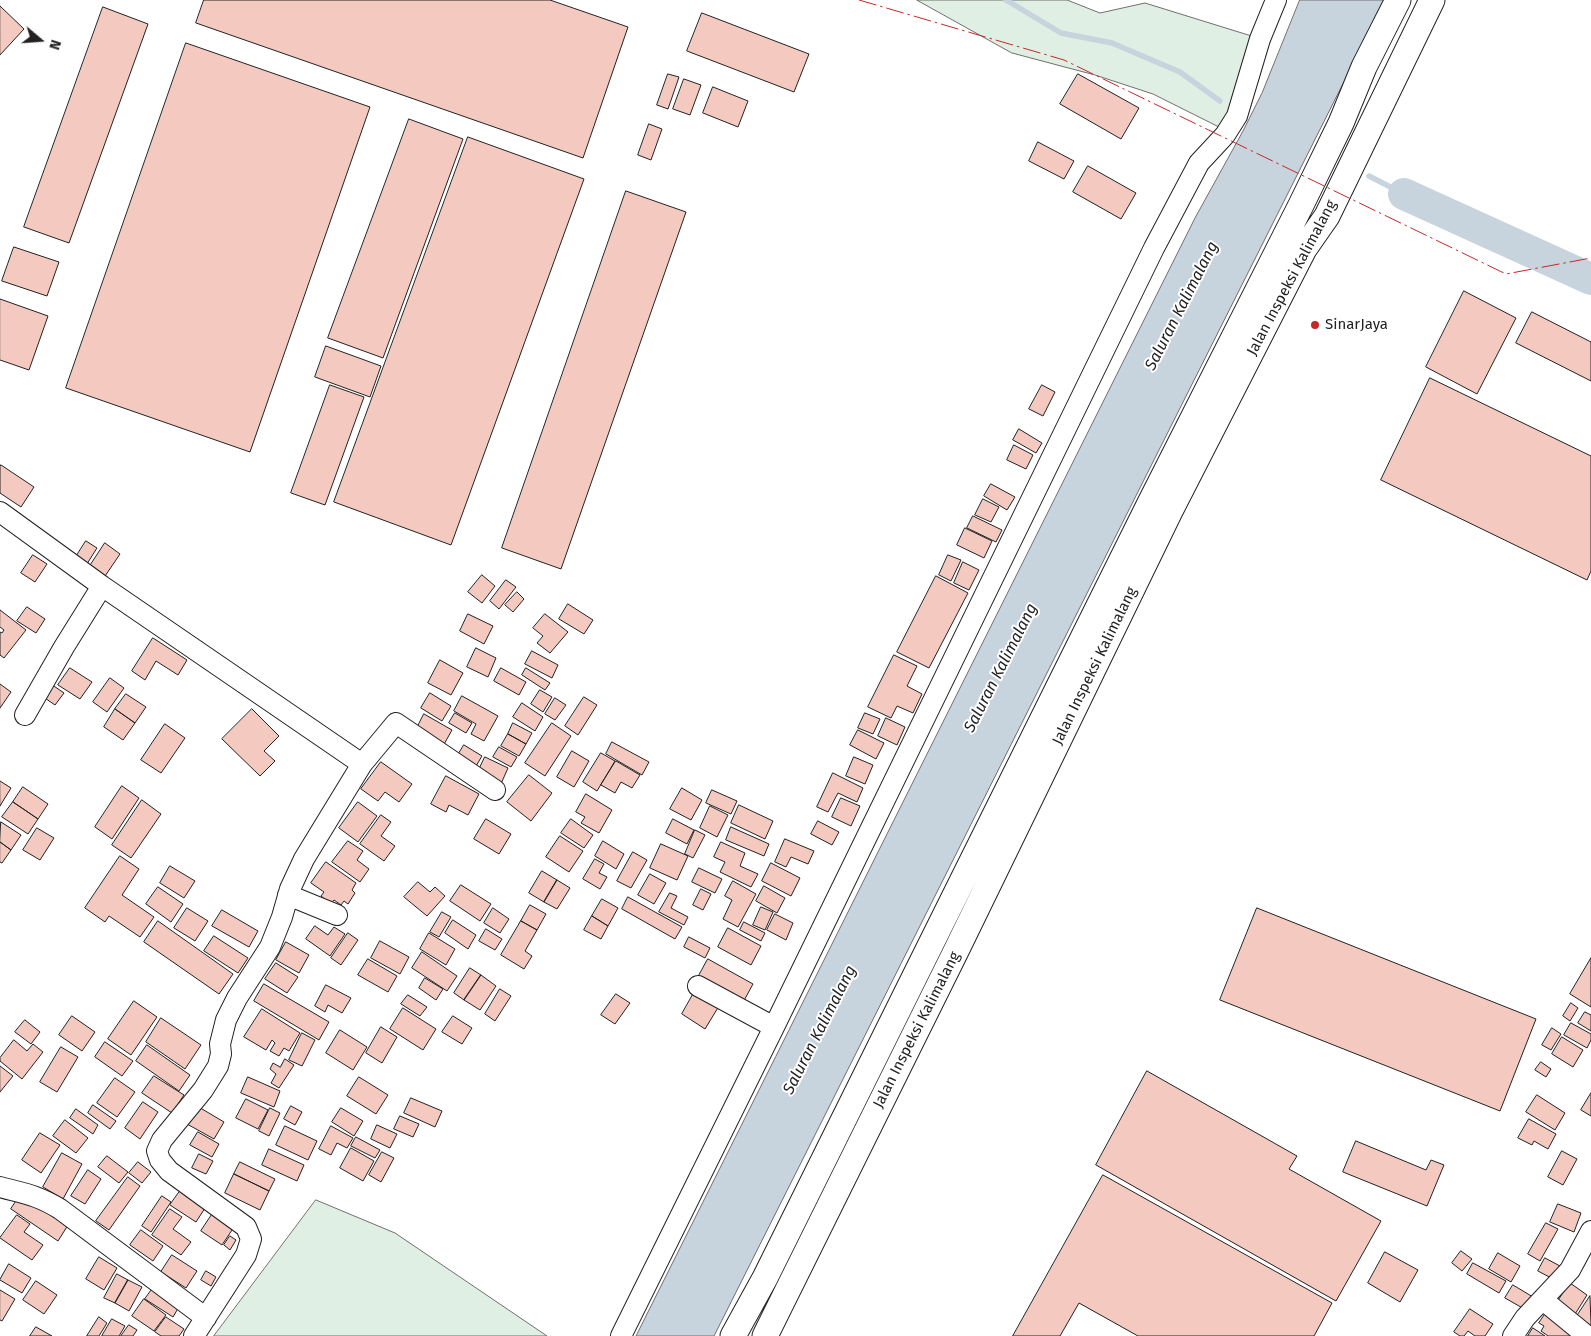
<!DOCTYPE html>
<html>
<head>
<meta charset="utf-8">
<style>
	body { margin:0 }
	#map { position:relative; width:1591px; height:1336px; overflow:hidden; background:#fff; font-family:"Fira Sans",sans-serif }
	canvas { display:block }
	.north { position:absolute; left:15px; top:15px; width:50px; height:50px; -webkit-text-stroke:4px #fff; paint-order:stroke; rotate:108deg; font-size:14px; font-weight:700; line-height:20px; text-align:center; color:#222 }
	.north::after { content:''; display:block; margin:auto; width:18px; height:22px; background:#222; clip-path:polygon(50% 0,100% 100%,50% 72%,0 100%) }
</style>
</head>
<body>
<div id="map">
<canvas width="1591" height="1336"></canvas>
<div class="north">N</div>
</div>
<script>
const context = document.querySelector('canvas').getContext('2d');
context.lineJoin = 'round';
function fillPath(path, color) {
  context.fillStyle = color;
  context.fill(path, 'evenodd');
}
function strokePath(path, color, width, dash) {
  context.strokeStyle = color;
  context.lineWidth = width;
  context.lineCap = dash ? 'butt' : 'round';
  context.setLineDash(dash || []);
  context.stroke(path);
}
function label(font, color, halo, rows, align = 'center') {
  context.font = font + ' "Fira Sans",sans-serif';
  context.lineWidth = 4;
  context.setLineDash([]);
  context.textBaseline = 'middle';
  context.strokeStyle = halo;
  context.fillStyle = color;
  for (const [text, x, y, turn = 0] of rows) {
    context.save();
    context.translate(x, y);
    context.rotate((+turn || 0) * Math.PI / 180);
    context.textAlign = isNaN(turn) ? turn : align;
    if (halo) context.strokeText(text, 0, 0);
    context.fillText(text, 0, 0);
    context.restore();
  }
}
const green = new Path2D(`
	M917,0H1067L1100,13L1145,3L1258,38L1225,130L1153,94L1095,75L1012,53Z
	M316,1200L395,1233L547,1336H214Z`);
fillPath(green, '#e0efe3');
strokePath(green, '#6f6f6f', 1);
const water = new Path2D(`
	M1300,0H1385L714,1336H636L1195,218L1243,131L1262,93Z`);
fillPath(water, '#c7d3dd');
strokePath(water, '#6f6f6f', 1);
strokePath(new Path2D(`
	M1006,0L1061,33L1112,43L1180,72L1220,101
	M1369,176L1404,194`), '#c7d3dd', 5.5);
strokePath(new Path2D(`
	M1404,194L1591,279`), '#c7d3dd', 32);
const building = new Path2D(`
	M204,0H550L628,27L583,158L196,23Z
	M0,6L24,29L0,55Z
	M103,7L148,24L69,243L24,227Z
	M702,13L809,54L794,92L687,51Z
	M186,43L370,107L250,452L66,388Z
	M668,74L679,77L668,109L657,105Z
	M1078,74L1139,108L1121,139L1060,104Z
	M684,79L701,85L690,115L673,109Z
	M713,87L748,101L738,127L703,113Z
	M409,119L463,139L383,358L328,338Z
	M649,124L662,129L651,160L638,155Z
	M468,137L584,179L451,545L334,502Z
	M1038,142L1074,161L1064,179L1029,161Z
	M1088,166L1136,193L1121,219L1073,192Z
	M626,191L686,212L561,569L502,548Z
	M14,247L59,262L47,296L2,281Z
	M1464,291L1516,318L1477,394L1426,367Z
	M0,299L48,316L29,370L0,360Z
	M1532,312L1591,342V381L1516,343Z
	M326,346L381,366L370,397L315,377Z
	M1430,378L1591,456V571L1587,580L1381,480Z
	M330,385L364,397L325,505L291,493Z
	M1042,385L1055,392L1043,416L1029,409Z
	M1019,429L1042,443L1036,453L1013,440Z
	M1014,445L1033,455L1026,469L1007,460Z
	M1,465L34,487L21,507L0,493V467Z
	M991,484L1015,497L1007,510L984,496Z
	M983,499L999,507L991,522L975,515Z
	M973,516L1002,530L996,542L967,528Z
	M965,528L992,541L984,558L957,545Z
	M86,541L97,548L85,567L74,560Z
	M105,543L120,554L101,582L86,572Z
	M33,555L47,564L35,582L21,573Z
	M948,555L961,560L951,581L939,575Z
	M963,562L979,570L969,590L954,583Z
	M482,575L495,586L482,603L468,592Z
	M936,576L968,593L929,668L897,652Z
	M506,580L516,587L499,609L490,601Z
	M517,592L524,599L513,612L505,605Z
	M568,604L593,620L584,634L559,619Z
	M27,607L45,619L36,633L17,621Z
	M0,610L26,630L4,658L0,655V632L2,633L4,630L0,627Z
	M468,614L493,626L484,644L460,631Z
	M545,614L568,632L550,653L537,643L543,636L533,628Z
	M153,638L187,660L178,675L156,661L145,680L132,671Z
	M476,648L496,658L488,677L467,667Z
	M532,651L558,665L552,678L525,664Z
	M894,655L917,666L907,686L922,694L913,713L897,706L891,718L868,707Z
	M440,660L463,673L451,695L428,683Z
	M70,668L92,682L80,699L58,685Z
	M501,668L526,682L519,695L494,681Z
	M526,668L550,683L545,690L522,675Z
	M110,678L124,688L107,712L93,702Z
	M0,684L11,692L0,708Z
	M51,684L64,693L55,705L42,696Z
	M540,690L552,697L543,712L531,704Z
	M430,693L451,706L442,721L421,708Z
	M126,694L146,707L135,723L115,709Z
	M462,696L498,716L484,741L471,734L476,724L454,711Z
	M584,697L597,705L578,735L565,726Z
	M555,698L566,705L555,720L545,714Z
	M522,703L543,717L535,731L513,717Z
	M115,709L135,723L123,740L104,727Z
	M252,709L279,736L264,751L275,761L260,776L222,739Z
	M455,713L472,723L466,733L449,723Z
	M865,713L880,719L873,734L858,728Z
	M424,714L452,730L443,746L416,730Z
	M886,718L905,727L897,745L878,736Z
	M513,723L532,733L526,744L508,734Z
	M552,723L571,736L545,776L525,763Z
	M165,724L185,738L161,773L141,760Z
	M858,730L884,743L876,759L850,745Z
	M508,734L526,744L519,756L501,746Z
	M612,742L649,762L642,775L606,754Z
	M464,745L482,756L473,771L455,760Z
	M499,747L517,757L511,767L493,757Z
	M572,751L589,761L574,787L557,777Z
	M601,753L615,761L597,791L583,782Z
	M485,757L508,768L500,786L477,774Z
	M854,757L873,765L865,784L846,776Z
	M616,761L640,775L632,788L621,782L615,793L601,785Z
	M381,762L412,784L399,802L385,792L378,801L361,789Z
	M833,773L863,788L857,802L838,793L828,812L817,807Z
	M529,775L552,793L531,821L507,802Z
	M446,776L479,794L468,815L449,805L446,812L431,804Z
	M0,781L11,788L0,806Z
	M122,786L139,798L112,839L95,827Z
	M23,787L48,804L38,819L13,802Z
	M682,788L702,800L691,820L670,809Z
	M712,790L737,801L731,814L706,803Z
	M586,794L612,810L599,833L581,823L585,817L576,812Z
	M841,798L860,806L851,826L832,817Z
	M142,800L161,814L131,858L112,845Z
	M13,802L38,819L28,834L2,817Z
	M358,802L377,816L358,842L339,828Z
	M739,805L773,821L765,839L731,823Z
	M710,806L728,815L717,837L700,828Z
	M381,815L391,822L381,836L395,846L384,861L360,844Z
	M486,819L511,834L499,854L474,839Z
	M571,819L593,835L584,848L561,833Z
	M673,819L694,830L687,844L666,833Z
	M818,821L839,832L832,845L811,834Z
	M1,822L21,835L11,850L0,842Z
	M731,827L769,844L764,856L726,840Z
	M37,828L54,838L40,860L23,850Z
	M695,830L705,835L693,858L685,854Z
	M560,836L583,851L569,872L546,857Z
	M785,839L814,851L808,864L791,857L786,867L775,862Z
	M348,841L363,851L357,860L369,869L360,882L332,862Z
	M603,841L624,854L616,869L595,856Z
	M0,842L11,850L2,863L0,862Z
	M721,842L745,853L740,866L758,874L751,887L720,872L725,862L714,857Z
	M661,844L688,856L677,880L650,868Z
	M633,852L647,860L631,888L617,881Z
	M120,856L139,869L122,895L154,917L140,937L109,916L105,922L85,908Z
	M595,859L604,864L599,873L607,877L600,889L583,879Z
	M326,862L356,883L352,890L355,893L348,904L344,901L341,905L334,900L331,904L321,896L324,892L311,883Z
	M771,863L800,878L791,896L762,881Z
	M170,866L195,881L184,898L160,883Z
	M699,868L722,879L715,893L692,882Z
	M542,871L557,880L544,902L529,893Z
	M650,874L666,883L654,904L638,895Z
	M557,880L570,888L557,909L544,902Z
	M733,881L756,894L738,927L723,919L732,900L725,896Z
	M418,882L430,892L435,887L445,896L427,916L404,897Z
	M461,885L491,904L480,921L450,901Z
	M764,886L785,898L777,913L756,901Z
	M158,887L183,904L171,922L146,904Z
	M701,889L711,894L703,910L693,905Z
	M670,893L677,896L671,908L688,917L684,925L659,912Z
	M628,897L682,927L675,939L622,909Z
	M602,899L618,908L608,926L592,916Z
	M530,905L546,914L537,930L521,921Z
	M761,907L773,912L765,930L753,925Z
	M187,908L208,921L195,941L174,928Z
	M493,908L509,919L500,933L484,923Z
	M1257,908L1536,1019L1500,1111L1220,1000Z
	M222,910L258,931L249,947L212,926Z
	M442,912L451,917L439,937L430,932Z
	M775,914L793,923L786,940L767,930Z
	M592,916L608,926L601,939L584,930Z
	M453,920L476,935L468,949L445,933Z
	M158,921L233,974L219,994L144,942Z
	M521,921L537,930L525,951L532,956L524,969L501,955Z
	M744,922L765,933L761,941L740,930Z
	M315,926L328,935L334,927L345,934L330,956L306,939Z
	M728,928L761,946L751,965L718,947Z
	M486,929L502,939L495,950L479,941Z
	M348,933L358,940L341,965L331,958Z
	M429,933L455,949L446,965L420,949Z
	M214,936L248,958L238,973L204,951Z
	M689,937L710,948L705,958L684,947Z
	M380,941L409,957L400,974L371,958Z
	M286,942L309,955L299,973L276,960Z
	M422,952L457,976L447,991L412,968Z
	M1591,958V1007L1570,994Z
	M368,959L397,976L388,992L358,975Z
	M708,959L753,984L741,1006L696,981Z
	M276,963L298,977L287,993L265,979Z
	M470,968L481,975L464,1000L454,993Z
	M481,975L496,986L480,1010L464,1000Z
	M425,978L443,989L436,1000L419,988Z
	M264,984L329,1022L319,1040L254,1001Z
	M326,985L351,998L342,1013L328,1005L325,1012L315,1006Z
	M500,989L511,996L495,1021L485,1014Z
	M695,991L719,1006L705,1029L682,1014Z
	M616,994L630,1003L615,1024L601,1015Z
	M408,995L427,1007L420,1016L401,1004Z
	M134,1001L157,1017L131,1055L108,1039Z
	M1571,1003L1578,1008L1570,1021L1563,1016Z
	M403,1008L436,1029L423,1050L390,1029Z
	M262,1009L300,1033L289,1051L284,1048L279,1056L270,1051L275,1043L272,1040L266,1050L244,1037Z
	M1585,1012L1591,1015V1031L1578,1023Z
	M72,1016L95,1032L82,1051L59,1035Z
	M453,1016L472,1028L462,1044L442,1032Z
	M161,1018L201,1045L185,1069L146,1042Z
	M25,1020L40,1032L31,1044L15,1032Z
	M1571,1023L1591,1034V1040L1587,1048L1564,1035Z
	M381,1027L397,1037L382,1063L366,1053Z
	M1552,1028L1561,1034L1551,1050L1542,1045Z
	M340,1030L367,1047L353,1070L326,1053Z
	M302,1033L315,1040L302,1066L289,1060Z
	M1562,1037L1583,1050L1573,1067L1552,1054Z
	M14,1040L27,1051L33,1044L43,1052L22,1079L0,1061V1058Z
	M105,1042L133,1061L122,1076L95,1057Z
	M147,1045L190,1075L179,1091L136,1061Z
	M61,1047L78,1057L57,1092L40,1082Z
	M285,1059L294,1065L279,1088L271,1083L276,1074L270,1069L273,1063L280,1067Z
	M1541,1062L1551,1069L1546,1077L1535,1070Z
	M0,1066L13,1076L0,1092Z
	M1147,1071L1297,1156L1289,1169L1381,1221L1336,1301L1096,1165Z
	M154,1076L184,1095L172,1113L142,1093Z
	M248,1077L280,1091L274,1107L241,1093Z
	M359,1077L388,1095L376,1114L347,1096Z
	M115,1078L135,1092L117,1117L97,1103Z
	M1591,1093V1116L1581,1110Z
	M1537,1095L1565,1113L1555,1130L1526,1112Z
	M411,1098L442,1111L435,1127L404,1113Z
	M246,1099L268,1110L258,1129L236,1118Z
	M143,1102L158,1112L140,1139L125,1128Z
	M93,1105L116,1121L110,1129L88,1113Z
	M197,1106L224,1122L214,1139L187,1124Z
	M291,1106L302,1112L295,1125L284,1119Z
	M270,1108L280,1113L269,1136L259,1131Z
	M341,1108L363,1121L354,1136L332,1122Z
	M76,1109L98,1125L93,1134L70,1118Z
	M400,1116L419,1124L413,1137L394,1129Z
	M1529,1119L1556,1134L1548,1149L1534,1141L1532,1145L1518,1138Z
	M65,1120L88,1138L76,1153L53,1136Z
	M377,1125L397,1134L390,1148L371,1139Z
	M285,1126L317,1141L308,1160L276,1145Z
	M331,1126L353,1138L347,1148L337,1143L331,1155L319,1149Z
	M198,1132L219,1144L212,1157L190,1145Z
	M40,1133L60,1145L41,1173L22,1160Z
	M356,1137L380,1150L375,1158L351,1146Z
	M1356,1141L1426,1170L1431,1160L1444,1165L1427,1206L1343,1172Z
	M351,1148L374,1161L363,1181L340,1168Z
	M269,1149L304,1165L297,1181L262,1165Z
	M1562,1151L1577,1159L1563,1185L1548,1177Z
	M382,1152L394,1158L381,1182L369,1175Z
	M62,1153L82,1164L63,1199L43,1187Z
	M199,1154L213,1161L206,1174L192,1168Z
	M107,1156L128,1172L119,1183L98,1167Z
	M138,1162L151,1172L142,1183L129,1173Z
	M240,1162L275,1179L269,1191L234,1174Z
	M88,1170L101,1179L85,1204L71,1196Z
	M234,1174L269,1191L260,1210L225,1193Z
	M1103,1175L1332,1303L1314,1336H1138L1079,1303L1060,1336H1013Z
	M128,1177L140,1186L109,1230L96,1221Z
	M180,1191L205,1208L196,1222L170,1205Z
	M21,1194L68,1225L58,1241L11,1209Z
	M162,1196L171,1202L151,1232L142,1226Z
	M1558,1204L1581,1213L1574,1232L1550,1222Z
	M170,1209L182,1217L173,1229L191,1242L181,1255L152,1235Z
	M213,1213L234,1227L222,1245L201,1231Z
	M17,1215L30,1224L24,1232L43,1245L32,1260L0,1238Z
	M1546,1223L1558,1229L1540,1261L1528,1254Z
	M141,1230L163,1246L153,1261L130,1245Z
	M230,1236L236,1240L230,1250L224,1245Z
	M1461,1251L1472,1259L1462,1271L1452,1263Z
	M1385,1252L1418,1270L1400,1302L1368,1283Z
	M1498,1253L1520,1266L1511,1282L1489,1269Z
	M172,1255L197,1271L186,1288L161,1272Z
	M99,1257L117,1268L104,1290L86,1279Z
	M1545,1258L1560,1266L1553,1279L1538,1271Z
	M1473,1263L1506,1281L1499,1293L1467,1274Z
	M9,1264L31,1278L22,1293L0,1280Z
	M206,1271L216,1277L211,1286L201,1280Z
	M117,1274L128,1280L115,1303L104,1298Z
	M128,1280L142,1287L129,1311L115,1303Z
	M36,1281L57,1295L44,1314L23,1300Z
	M1570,1283L1587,1295L1572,1319L1554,1307Z
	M1513,1285L1533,1297L1526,1310L1505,1298Z
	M153,1288L180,1305L173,1317L145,1299Z
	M0,1290L15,1299L2,1321L0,1320Z
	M1590,1296L1591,1325L1589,1328L1575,1319Z
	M144,1299L166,1315L154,1331L132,1316Z
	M1470,1309L1493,1324L1485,1336H1475L1468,1331L1464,1336H1460L1454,1332Z
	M1546,1313L1573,1336H1548L1541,1331L1544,1326L1539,1323Z
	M99,1317L107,1323L99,1336H87Z
	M166,1317L184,1329L179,1336H161L155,1332Z
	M112,1319L125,1326L119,1336H102Z
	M129,1325L137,1330L133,1336H121Z
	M36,1327L52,1336H30Z
	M1533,1328L1545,1336H1528Z`);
fillPath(building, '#f3c9c0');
strokePath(building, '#222', 1);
const minor = new Path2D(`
	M0,512L102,586L362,764L304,859L290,889L282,917L270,947L237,998L226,1020L220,1044L221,1054L218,1066L203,1090L162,1140L157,1151L160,1160L169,1171L246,1227L251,1239L246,1255L194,1336
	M25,715L64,647L102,586
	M362,764L396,723L495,790
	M288,895L337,915
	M698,986L774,1027
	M0,1187C26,1194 37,1195 60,1209L206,1318
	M1543,1300L1587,1336
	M621,1336L774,1027L1154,248L1199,163L1225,135L1237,116L1260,39L1276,0
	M1513,1336L1525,1318L1570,1270L1591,1231`);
const major = new Path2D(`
	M733,1336L765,1278L1149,505L1301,205L1341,123L1364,67L1398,0
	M765,1336L956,951L1170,511L1304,249L1327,216L1432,0`);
strokePath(minor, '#222', 22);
strokePath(major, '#222', 27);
strokePath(minor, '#fff', 20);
strokePath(major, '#fff', 25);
strokePath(new Path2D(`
	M859,0L1064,60L1506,274L1591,258`), '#c62828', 1, [18, 4, 2.5, 4]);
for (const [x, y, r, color] of [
	[1315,325,5,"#c62828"]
]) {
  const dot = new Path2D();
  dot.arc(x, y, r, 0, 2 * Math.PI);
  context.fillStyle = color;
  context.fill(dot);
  strokePath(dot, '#fff', 2);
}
label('15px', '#222', '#fff', [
	["Jalan Inspeksi Kalimalang",1292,278,-62],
	["Jalan Inspeksi Kalimalang",1095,666,-64],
	["Jalan Inspeksi Kalimalang",917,1030,-63]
]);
label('15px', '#222', '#fff', [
	["SinarJaya",1325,325]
], 'left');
label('italic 16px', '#222', '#fff', [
	["Saluran Kalimalang",1182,306,-63],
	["Saluran Kalimalang",1001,668,-63],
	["Saluran Kalimalang",820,1030,-63]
]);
</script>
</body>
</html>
